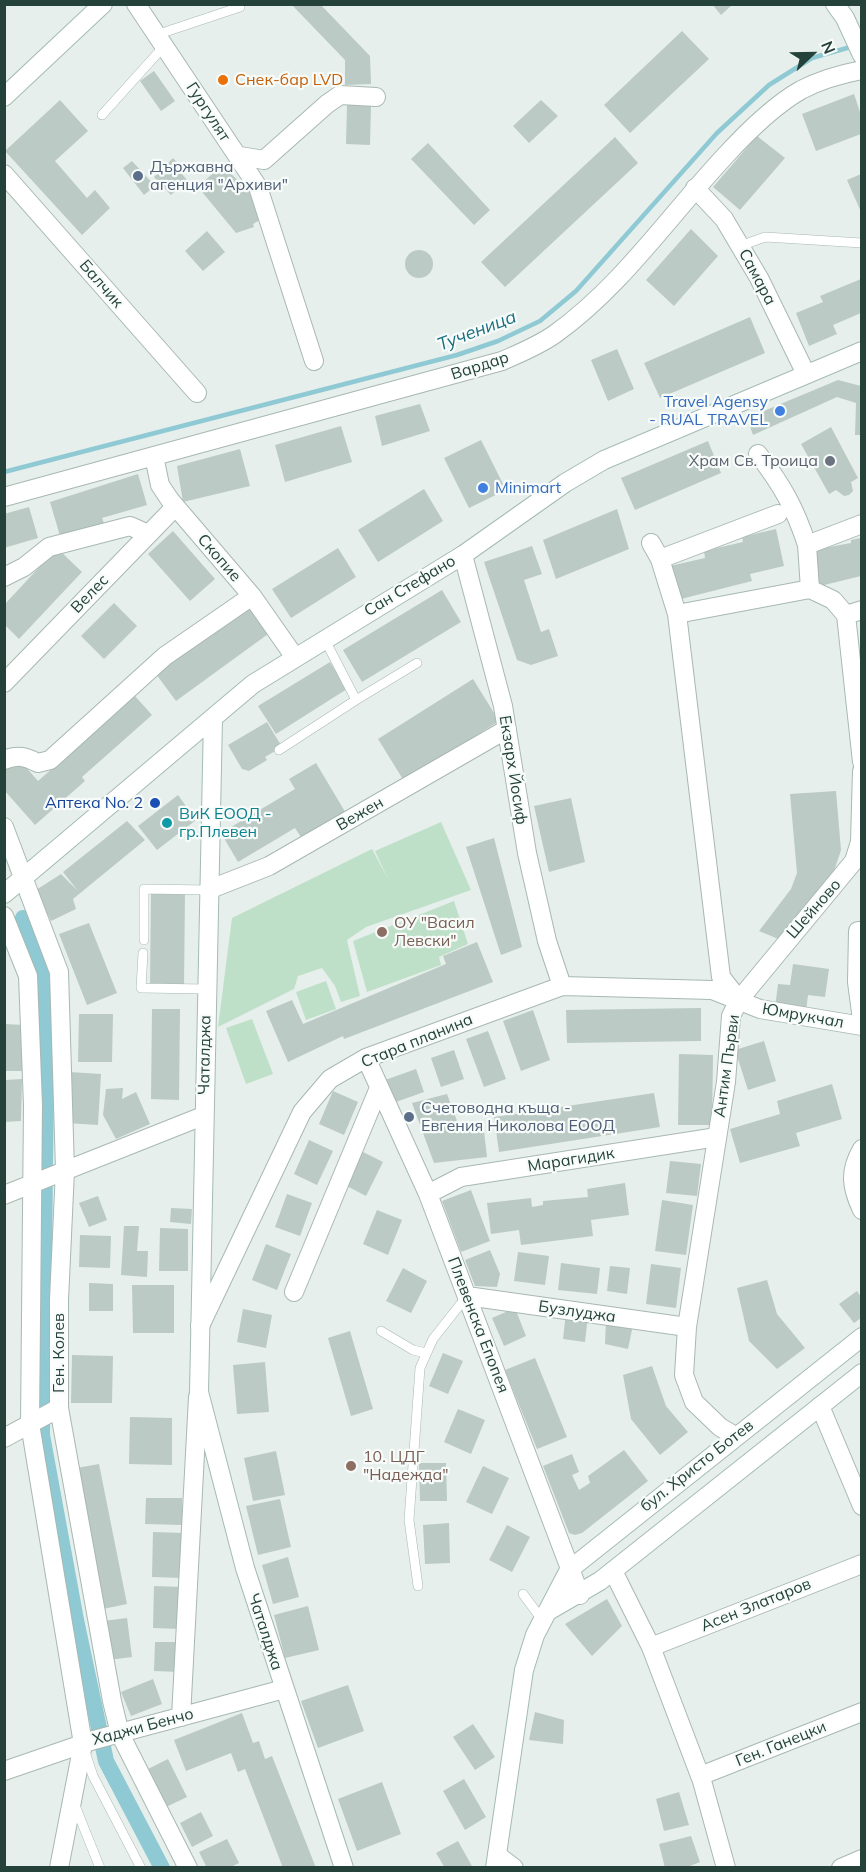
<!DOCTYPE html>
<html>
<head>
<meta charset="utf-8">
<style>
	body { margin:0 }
	#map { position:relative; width:866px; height:1872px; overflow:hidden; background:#e6efeb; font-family:Mulish,sans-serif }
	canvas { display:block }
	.frame { position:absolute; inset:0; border:6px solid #24423a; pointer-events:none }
	.north { position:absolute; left:782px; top:24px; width:60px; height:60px; -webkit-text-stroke:4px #f7fbf9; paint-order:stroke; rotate:68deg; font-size:16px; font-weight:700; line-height:24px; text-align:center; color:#24423a }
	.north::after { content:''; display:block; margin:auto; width:21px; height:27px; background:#24423a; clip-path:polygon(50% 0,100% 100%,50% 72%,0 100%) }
</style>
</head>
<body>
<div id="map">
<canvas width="866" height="1872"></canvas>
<div class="frame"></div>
<div class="north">N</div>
</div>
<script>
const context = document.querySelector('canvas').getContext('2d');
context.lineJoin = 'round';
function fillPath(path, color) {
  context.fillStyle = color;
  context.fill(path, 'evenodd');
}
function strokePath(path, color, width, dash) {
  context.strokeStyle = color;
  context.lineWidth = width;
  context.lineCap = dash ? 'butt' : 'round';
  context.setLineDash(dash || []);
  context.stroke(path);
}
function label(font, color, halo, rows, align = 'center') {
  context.font = font + ' Mulish,sans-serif';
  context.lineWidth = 4.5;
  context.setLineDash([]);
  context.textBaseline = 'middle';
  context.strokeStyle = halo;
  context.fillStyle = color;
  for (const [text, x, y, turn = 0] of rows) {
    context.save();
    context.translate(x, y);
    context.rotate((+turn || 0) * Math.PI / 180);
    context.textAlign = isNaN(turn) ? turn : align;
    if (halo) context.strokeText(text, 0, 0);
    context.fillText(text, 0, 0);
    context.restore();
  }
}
fillPath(new Path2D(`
	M441,822L471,890L366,927L347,940L360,996L341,1002L335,986L322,968L298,976L294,989L218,1027L232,918L372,849L388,879L375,851Z
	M454,901L468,944L439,957L441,965L367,992L353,941Z
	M326,981L336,1009L306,1020L296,992Z
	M252,1019L273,1074L246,1084L226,1028Z`), '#bfe0c8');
strokePath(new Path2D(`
	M4,472L457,355L498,341L540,321L576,291L717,133L769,85L812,58L854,46`), '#8ec9d4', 4.5);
strokePath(new Path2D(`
	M23,918L41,962L46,1078L42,1435L76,1620L106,1761L162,1868`), '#8ec9d4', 16);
fillPath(new Path2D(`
	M291,4H320L370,56L371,84L345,85V60Z
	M712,4H733L721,15Z
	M682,31L709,59L630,133L604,105Z
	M154,71L175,101L161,111L140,81Z
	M854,94L861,115V134L816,151L802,114Z
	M60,100L88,131L55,161L87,198L95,190L110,208L82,235L5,151Z
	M541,100L558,116L529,143L513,126Z
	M347,105H371L370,145L346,144Z
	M757,136L785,158L740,210L713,187Z
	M615,137L638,163L505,287L481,262Z
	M428,143L490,210L474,225L411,159Z
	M173,158L185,171L182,174L187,180L171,195L154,177Z
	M132,161L155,186L144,195L123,168Z
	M222,165L256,198L260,220L253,224L254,227L236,233L198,187Z
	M861,174V212L847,180Z
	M691,229L718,256L674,306L646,280Z
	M207,231L225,252L203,271L185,251Z
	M405 264a14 14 0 1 1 28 0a14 14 0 1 1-28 0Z
	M861,279V313L833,325L837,334L809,346L796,313L823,302L820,296Z
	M750,317L765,353L660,398L644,363Z
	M617,349L634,389L608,401L591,360Z
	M838,380L861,386V435H855L856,403L837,397L753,435L747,418Z
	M420,404L430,431L382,446L375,416Z
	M341,426L352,462L285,482L275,445Z
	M831,427L858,478L851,482L853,491L849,495L844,496L836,490L829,494L801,444Z
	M481,440L506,490L469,508L444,458Z
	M708,441L721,473L635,510L621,478Z
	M240,449L250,486L183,502L177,466Z
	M138,474L147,505L102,518L104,523L60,536L50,502Z
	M424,489L443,521L378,562L358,530Z
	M29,507L38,538L4,548V514Z
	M617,509L629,549L556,579L543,540Z
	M776,529L784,566L750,574L752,581L677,600L670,566L705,558L704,551L743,542L742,537Z
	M173,531L215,579L190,601L148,554Z
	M861,538V576L820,586L813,550L851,543V540Z
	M532,546L542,574L524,580L541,632L549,629L558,656L531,665L517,660L484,562Z
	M57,548L82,572L19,639L5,625V604Z
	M338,548L356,577L291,618L272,589Z
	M442,590L461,622L362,682L343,650Z
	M253,598L275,629L176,701L153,670Z
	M114,603L137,626L104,659L81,636Z
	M330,662L347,689L276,734L258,706Z
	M473,679L499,721L404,781L378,739Z
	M135,696L152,715L82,777L85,781L35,825L4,790V768L17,757L38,781Z
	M267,722L282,747L265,757L267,760L249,771L242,769L228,745Z
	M316,763L347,815L303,840L295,828L238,862L221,833L295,789L289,779Z
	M836,791L841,850L831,880L781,940L759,931L791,889L797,873L790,794Z
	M178,795L196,820L157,850L138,826Z
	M571,798L585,862L549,872L534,806Z
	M127,821L145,840L73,899L76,909L51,921L36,890L61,874L78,891L63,872Z
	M494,838L522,947L501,955L466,847Z
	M151,891L185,892L184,987L150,986Z
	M89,923L117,993L87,1005L59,934Z
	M477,942L493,982L344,1039L343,1036L288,1062L266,1011L292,1000L303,1024L446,964L443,956Z
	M793,964L829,969L825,997L808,995L806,1011L775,1008L778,984L790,985Z
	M701,1008V1041L567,1043L566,1010Z
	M152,1009H180L179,1100L151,1099Z
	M533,1010L550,1060L521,1071L503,1021Z
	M79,1014H113L112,1062H78Z
	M4,1024L24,1025L23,1071H4Z
	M488,1031L506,1079L484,1087L466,1039Z
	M764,1041L776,1081L748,1090L735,1050Z
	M454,1050L464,1079L441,1087L431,1058Z
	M679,1054L713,1055L712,1125H678Z
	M416,1069L424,1092L393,1103L385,1080Z
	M69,1072L101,1074L98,1125L66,1123Z
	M22,1079L21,1121L5,1122V1080Z
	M832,1084L842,1119L796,1133L800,1146L740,1163L730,1129L780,1114L777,1101Z
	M123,1088L122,1099L136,1092L150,1124L116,1139L103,1115L106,1089Z
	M333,1091L358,1102L344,1135L319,1124Z
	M654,1093L660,1127L499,1152L494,1117Z
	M447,1094L459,1126L483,1123L487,1157L434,1163L412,1103Z
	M309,1140L333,1151L317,1185L294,1174Z
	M359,1150L383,1162L366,1196L343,1184Z
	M670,1161L701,1164L697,1196L666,1193Z
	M625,1183L629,1215L591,1220L593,1236L521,1245L519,1230L491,1234L487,1203L531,1198L532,1207L543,1205V1201L588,1197L587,1189Z
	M471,1190L490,1241L461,1252L442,1201Z
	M287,1194L312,1203L300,1236L275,1227Z
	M98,1196L107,1220L89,1227L79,1203Z
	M662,1200L693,1205L686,1255L655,1251Z
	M171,1208L192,1209L191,1224L170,1222Z
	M377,1210L402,1220L388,1255L363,1244Z
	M124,1226H139L137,1251H148L147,1277L121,1275Z
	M160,1228L188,1229V1271H159Z
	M80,1235L111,1236L110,1268L79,1267Z
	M266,1244L291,1254L277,1290L252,1280Z
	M490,1250L500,1274L497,1287L475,1286L465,1260Z
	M518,1252L549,1256L545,1285L514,1281Z
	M561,1263L600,1268L597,1294L558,1290Z
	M651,1264L681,1268L676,1308L646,1304Z
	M610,1266L630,1268L627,1294L607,1291Z
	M403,1268L427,1281L411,1313L386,1301Z
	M767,1280L777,1314L805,1348L777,1369L749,1341L737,1288Z
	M89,1283L113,1284V1311H89Z
	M132,1285H174V1333H133Z
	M857,1291L861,1297V1318L854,1323L839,1304Z
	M515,1308L526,1336L504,1346L492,1318Z
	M243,1309L272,1315L266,1348L237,1342Z
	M566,1312L588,1315L585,1342L563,1339Z
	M606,1320L633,1325L628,1349L605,1344Z
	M350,1331L373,1409L351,1416L328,1338Z
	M443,1353L463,1361L448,1394L429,1386Z
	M72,1355L113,1356L112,1403H71Z
	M535,1358L567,1437L537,1449L505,1370Z
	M265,1362L269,1412L237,1414L233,1365Z
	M652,1366L666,1406L688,1432L660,1455L631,1419L623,1375Z
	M458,1409L485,1420L471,1454L444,1442Z
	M130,1417L172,1418V1465L129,1464Z
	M624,1450L648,1481L582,1533L575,1535L569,1533L543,1466L572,1454L579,1472L572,1475L579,1490L590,1483L588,1476Z
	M276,1451L285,1495L253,1501L244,1458Z
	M419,1463H446L447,1501H420Z
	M99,1464L127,1604L98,1610L71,1469Z
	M483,1466L509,1478L492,1514L466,1502Z
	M146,1498H182V1525L145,1524Z
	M280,1499L291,1547L258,1555L246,1506Z
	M449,1523L450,1563L425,1564L423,1525Z
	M507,1525L530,1537L512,1572L489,1560Z
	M153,1532L183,1533L182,1578L152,1577Z
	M288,1557L299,1597L273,1604L262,1565Z
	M154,1586L181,1587L180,1629L153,1628Z
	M607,1599L622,1626L592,1656L565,1624Z
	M308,1606L319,1650L285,1658L274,1615Z
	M127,1618L132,1657L109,1660L103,1621Z
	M155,1642H180V1672L154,1671Z
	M153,1679L162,1704L131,1716L121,1692Z
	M348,1685L364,1731L318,1748L301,1701Z
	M535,1712L564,1720L563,1744L529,1740Z
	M242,1713L253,1743L259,1741L265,1759L272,1756L316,1868H283L245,1769L238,1772L231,1753L186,1771L174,1740Z
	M473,1724L495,1757L475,1770L453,1737Z
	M168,1759L187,1797L166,1807L148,1769Z
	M464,1779L486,1817L465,1830L443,1791Z
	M382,1782L401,1834L357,1851L338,1799Z
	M679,1792L689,1825L664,1831L656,1799Z
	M201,1812L213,1836L192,1847L180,1823Z
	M691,1836L700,1862L685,1868H665L659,1844Z
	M227,1839L239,1863L229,1868H207L199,1852Z
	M458,1841L473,1868H445L436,1853Z`), '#bbcac4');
const lane = new Path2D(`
	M159,34L240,7
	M102,115L165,45
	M740,246L765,237L862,243
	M324,638L356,700L417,663
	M279,750L356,700
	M144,940V889L208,890
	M143,953L141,988L206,989
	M381,1331L413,1350L426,1353
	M418,1586L409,1520L420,1368L433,1339L467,1296
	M523,1594L543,1621
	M85,1752L93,1776L141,1868
	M74,1803L100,1868`);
const street = new Path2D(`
	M136,4L258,187L314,361
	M240,156L264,160L327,104L340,95L376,97
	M4,174L197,393
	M695,188L724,219L759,278L806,374
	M758,454C782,485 795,508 807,545
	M154,456L160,485L170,500L252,596L294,656
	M4,497L502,361C520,353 538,346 555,334C621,287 670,215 725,156C747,132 773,106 801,90C820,80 841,74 862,70
	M651,543L660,559L677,614L721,977L739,1000L731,1016L726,1082L687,1327L684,1375L694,1402L720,1427L735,1436
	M463,555L503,706L527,853L547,941L562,986
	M660,559L778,514
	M4,577L24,567L49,547L130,526L148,534
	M810,589L807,545L862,524
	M677,614L810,589L833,600L846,615L862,610
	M846,615L862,762
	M4,683L175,507
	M4,760C18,754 26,757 38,763L50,760L165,656L252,596
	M4,827L59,972L65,1170L59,1300V1408L112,1701L120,1734L188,1868
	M208,890L269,866L507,729
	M4,916L28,976L33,1105L30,1424L83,1744L59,1868
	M862,931H858L857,982L862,1020
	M739,1000L854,861L860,842L862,771
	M366,1058L428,1194L580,1595
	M862,1149C849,1171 851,1187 862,1210
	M428,1194L461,1177L717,1137
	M4,1195L203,1116
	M294,1292L379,1088
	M467,1296L687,1327
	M200,1326L302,1112L330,1079L366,1058L562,986L712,990L760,1009L862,1026
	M820,1406L862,1506
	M4,1438L59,1408
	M613,1571L651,1647L702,1781L726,1868
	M651,1647L862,1564
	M181,1717L198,1397
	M4,1771L94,1740L284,1689
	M700,1776L862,1712
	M497,1855L514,1868
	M841,1868L862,1859`);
const secondary = new Path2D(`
	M835,4L845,18L862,55
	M4,97L103,4
	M213,718L199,1392L245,1568L344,1868
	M4,894L253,684L463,555L565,483L604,460L862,351
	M550,1610L600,1581L862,1373
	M495,1868L524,1670L535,1635L569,1570L862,1337`);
strokePath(lane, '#a8b8b2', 10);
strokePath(street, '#a8b8b2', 20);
strokePath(secondary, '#a4bbb3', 20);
strokePath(lane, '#fff', 9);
strokePath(street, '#fff', 18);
strokePath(secondary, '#fff', 18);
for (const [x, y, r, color] of [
	[223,80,6,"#e8710a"],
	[138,176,6,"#5c6f8a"],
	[780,411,6,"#3f7fe0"],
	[830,461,6,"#6b7280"],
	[483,488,6,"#3f7fe0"],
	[155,803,6,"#1a4fb4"],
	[167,823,6,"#0f9aa8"],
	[382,932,6,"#8d6e63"],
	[409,1117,6,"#5c6f8a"],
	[351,1466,6,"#8d6e63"]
]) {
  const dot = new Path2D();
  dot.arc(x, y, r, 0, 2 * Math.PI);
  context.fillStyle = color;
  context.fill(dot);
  strokePath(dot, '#f7fbf9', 2);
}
label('16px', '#c56008', '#f7fbf9', [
	["Снек-бар LVD",235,80]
], 'left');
label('16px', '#24423a', '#f7fbf9', [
	["Гургулят",208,112,57],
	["Самара",757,277,62],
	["Балчик",101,284,49],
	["Вардар",480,366,-18],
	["Скопие",219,558,49],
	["Сан Стефано",410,586,-31],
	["Велес",90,594,-46],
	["Екзарх Йосиф",513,770,81],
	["Вежен",360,814,-30],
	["Шейново",814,909,-49],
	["Юмрукчал",803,1016,10],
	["Стара планина",417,1041,-22],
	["Чаталджа",205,1055,-89],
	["Антим Първи",727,1066,-82],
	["Марагидик",571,1160,-9],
	["Бузлуджа",577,1312,8],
	["Плевенска Епопея",478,1325,69],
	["Ген. Колев",59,1353,-90],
	["бул. Христо Ботев",697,1466,-38],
	["Асен Златаров",756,1605,-22],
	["Чаталджа",265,1632,72],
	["Хаджи Бенчо",143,1727,-15],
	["Ген. Ганецки",781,1744,-22]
]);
label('16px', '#4e5e75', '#f7fbf9', [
	["Държавна",150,167],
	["агенция \"Архиви\"",150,185],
	["Счетоводна къща -",421,1108],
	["Евгения Николова ЕООД",421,1126]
], 'left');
label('16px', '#366cbe', '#f7fbf9', [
	["Travel Agensy",768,402],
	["- RUAL TRAVEL",768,420],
	["Minimart",495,488,"left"]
], 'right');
label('16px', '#5b616d', '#f7fbf9', [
	["Храм Св. Троица",818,461]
], 'right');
label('16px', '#164399', '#f7fbf9', [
	["Аптека No. 2",143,803]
], 'right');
label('16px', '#0d838f', '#f7fbf9', [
	["ВиК ЕООД -",179,814],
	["гр.Плевен",179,832]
], 'left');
label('16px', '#785e54', '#f7fbf9', [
	["ОУ \"Васил",394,923],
	["Левски\"",394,941],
	["10. ЦДГ",363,1457],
	["\"Надежда\"",363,1475]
], 'left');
label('italic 18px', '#1c6f80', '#f7fbf9', [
	["Тученица",477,331,-21]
]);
</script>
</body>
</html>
